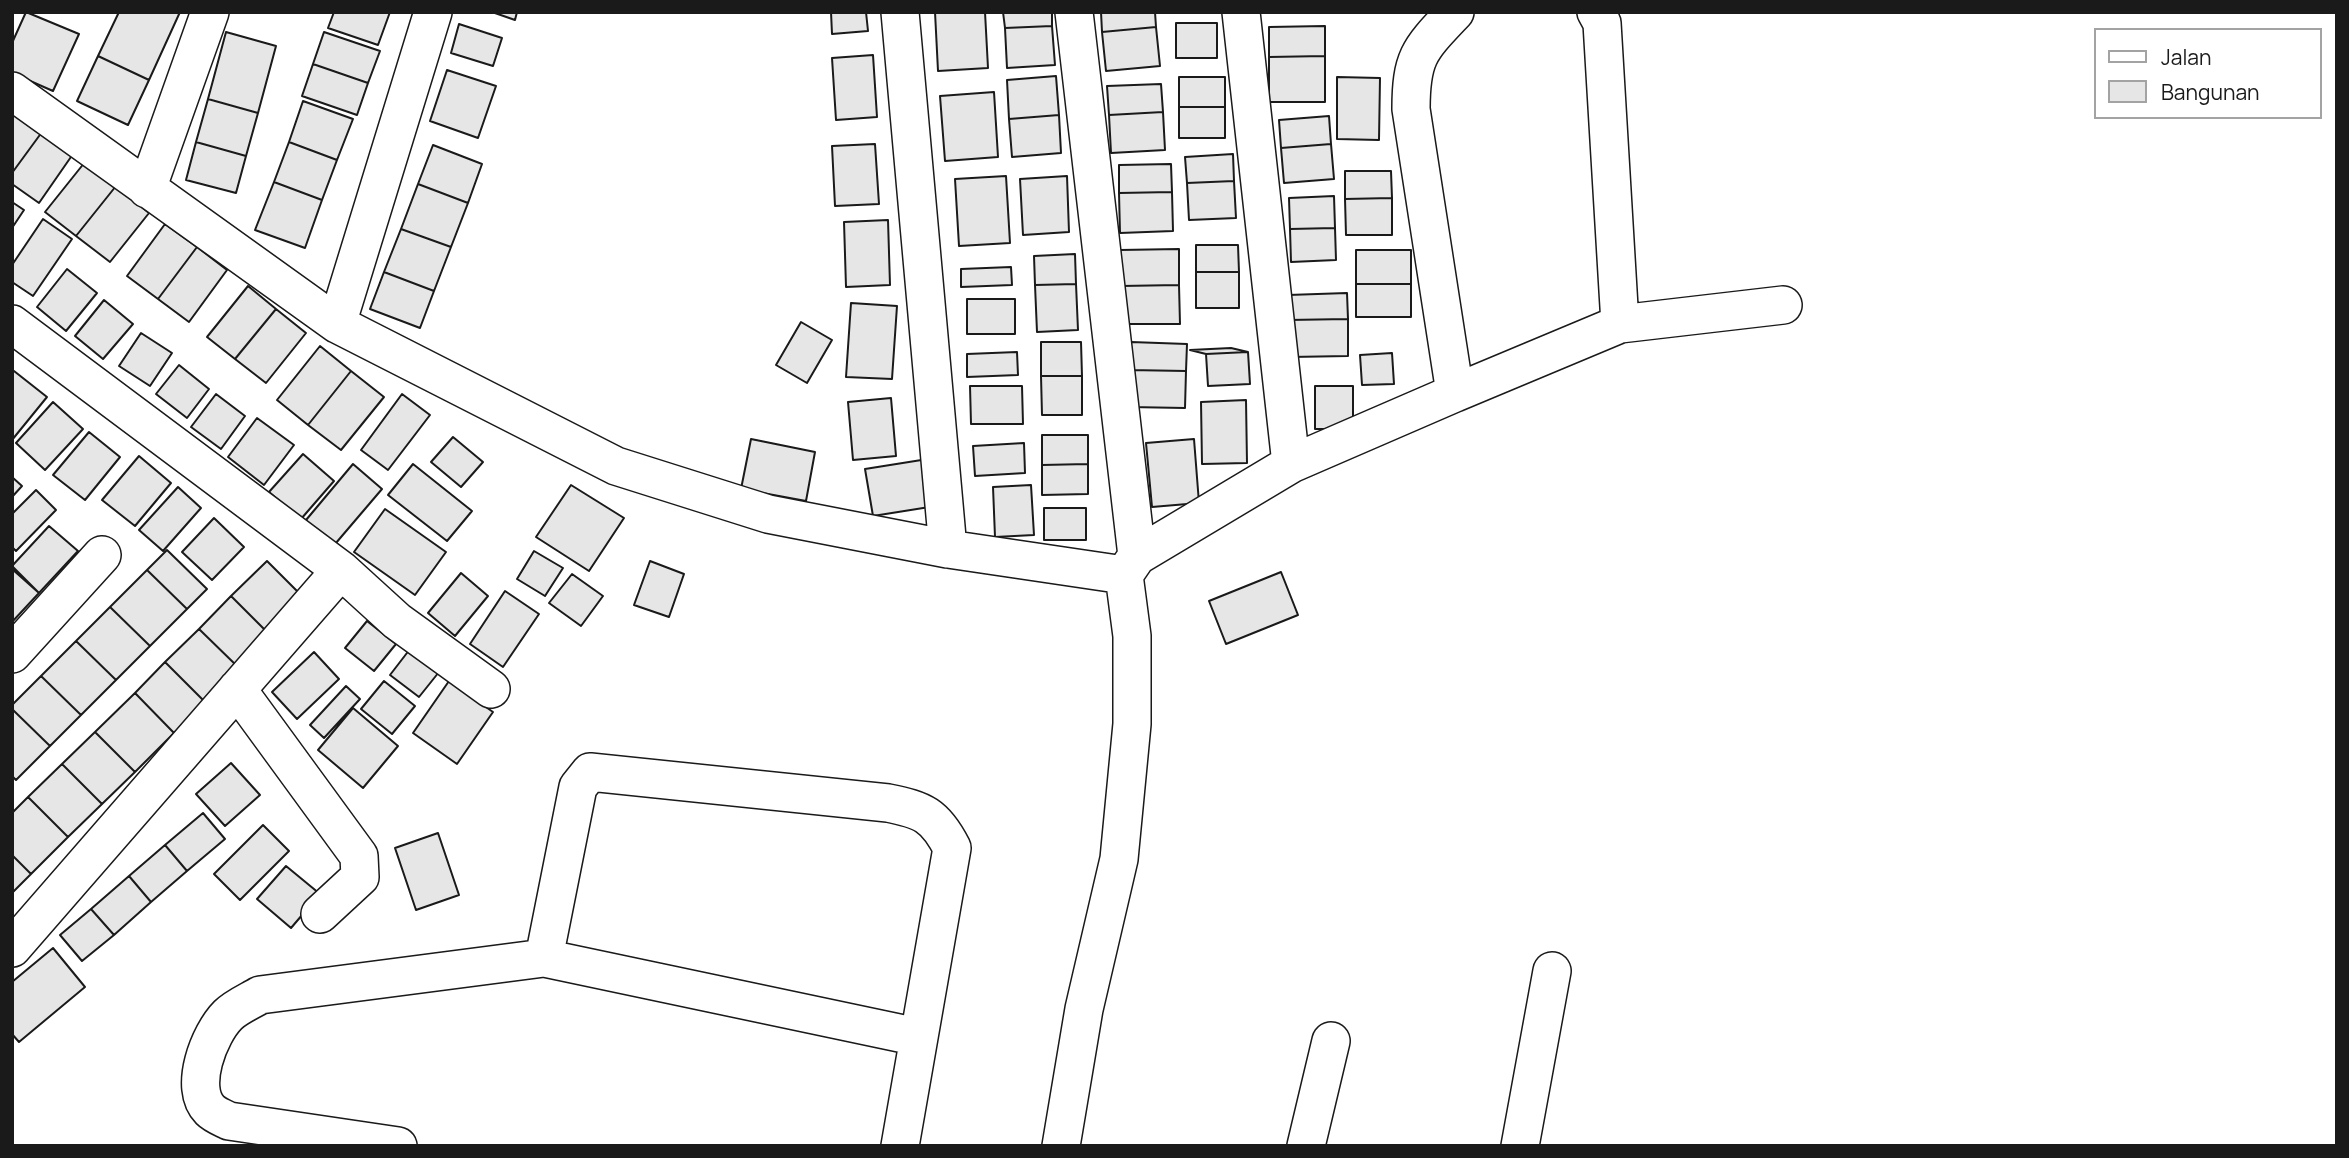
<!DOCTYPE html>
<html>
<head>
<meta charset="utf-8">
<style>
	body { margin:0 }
	#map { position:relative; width:2349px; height:1158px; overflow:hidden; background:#fff; font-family:Manrope,sans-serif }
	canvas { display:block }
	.frame { position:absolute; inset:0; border:14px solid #1a1a1a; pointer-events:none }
	.legend { position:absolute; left:2094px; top:28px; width:228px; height:91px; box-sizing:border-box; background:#fff; border:2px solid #a3a3a3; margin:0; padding:9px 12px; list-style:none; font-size:21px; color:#1a1a1a }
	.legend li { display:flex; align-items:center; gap:14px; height:35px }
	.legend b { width:35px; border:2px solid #a3a3a3 }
</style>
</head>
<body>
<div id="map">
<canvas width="2349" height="1158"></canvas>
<div class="frame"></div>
<ul class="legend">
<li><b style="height:9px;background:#fff"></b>Jalan</li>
<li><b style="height:19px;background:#e6e6e6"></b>Bangunan</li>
</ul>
</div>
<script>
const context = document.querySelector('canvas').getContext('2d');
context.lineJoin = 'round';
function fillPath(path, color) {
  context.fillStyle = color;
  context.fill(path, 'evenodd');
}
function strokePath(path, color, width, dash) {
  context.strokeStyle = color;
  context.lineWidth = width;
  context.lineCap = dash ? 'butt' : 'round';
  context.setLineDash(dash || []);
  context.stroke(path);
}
const building = new Path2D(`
	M26,12L79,34L53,91L12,73V43Z
	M119,12H180L149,80L98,56Z
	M334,12H390L378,45L328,28Z
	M492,12H517L515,20Z
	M831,12H866L868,31L832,34Z
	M935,12H985L988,68L938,71Z
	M1003,12H1052V26L1005,28Z
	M1101,12H1155L1156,27L1102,32Z
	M1176,23H1217V58H1176Z
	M459,24L502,38L493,66L451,53Z
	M1052,26L1055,65L1007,68L1005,28Z
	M1325,26V56L1269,57V27Z
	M1156,27L1160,66L1106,71L1102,32Z
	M226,32L276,46L258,113L208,99Z
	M324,32L380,51L368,83L313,64Z
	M873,55L877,117L836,120L832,58Z
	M98,56L149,80L128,125L77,101Z
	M1325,56V102H1269V57Z
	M313,64L368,83L357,115L302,96Z
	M447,70L496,86L478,138L430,121Z
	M1056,76L1059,115L1009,119L1007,80Z
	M1179,77H1225V107H1179Z
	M1337,77L1380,78L1379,140L1337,139Z
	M1161,84L1163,112L1109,115L1107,86Z
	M994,92L998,157L945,161L940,96Z
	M208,99L258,113L246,156L196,142Z
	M303,101L353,119L337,160L289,142Z
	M1179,107H1225V138H1179Z
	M12,111L42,132L12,173Z
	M1163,112L1165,150L1111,153L1109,115Z
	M1059,115L1061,153L1012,157L1009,119Z
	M1329,116L1331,144L1281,148L1279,120Z
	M42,132L73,154L39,203L12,184V173Z
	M196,142L246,156L236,193L186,180Z
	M289,142L337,160L322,200L274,182Z
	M875,144L879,204L835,206L832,146Z
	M1331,144L1334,179L1284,183L1281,148Z
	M433,145L482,164L468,203L418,184Z
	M1233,154L1234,181L1187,183L1185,157Z
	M85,162L116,186L76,236L45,212Z
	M1171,164L1172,192L1119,193V165Z
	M1345,171H1391L1392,198L1345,199Z
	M1006,176L1010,243L959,246L955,179Z
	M1067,176L1069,232L1023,235L1020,179Z
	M1234,181L1236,218L1189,220L1187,183Z
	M274,182L322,200L305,248L255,230Z
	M418,184L468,203L451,247L401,229Z
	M116,186L149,213L110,262L76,236Z
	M1172,192L1173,231L1120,233L1119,193Z
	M1334,196L1335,228L1290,229L1289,198Z
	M1392,198V235H1346L1345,199Z
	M12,202L24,210L12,228Z
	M43,219L72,239L33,296L12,282V265Z
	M888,220L890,285L846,287L844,222Z
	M165,224L197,247L158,299L127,276Z
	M1335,228L1336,260L1291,262L1290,229Z
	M401,229L451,247L434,291L384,272Z
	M1196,245H1238L1239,272H1196Z
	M197,247L227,270L189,322L158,299Z
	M1179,249V285L1121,286L1120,250Z
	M1356,250H1411V284H1356Z
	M1075,254L1076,284L1035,285L1034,256Z
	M1011,267L1012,285L961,287V269Z
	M67,269L97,293L66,331L37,307Z
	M384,272L434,291L420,328L370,309Z
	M1196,272H1239V308H1196Z
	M1076,284L1078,330L1037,332L1035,285Z
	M1356,284H1411V317H1356Z
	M1179,285L1180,324H1121V286Z
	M248,286L276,309L235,359L207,337Z
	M1347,293L1348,319L1288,320V295Z
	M967,299H1015V334H967Z
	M104,300L133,324L103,359L75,336Z
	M851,303L897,306L892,379L846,377Z
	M276,309L306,333L266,383L235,359Z
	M1348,319V356L1290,357L1288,320Z
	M801,322L832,340L807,383L776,365Z
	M141,333L172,353L150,386L119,366Z
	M1041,342H1081L1082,376H1041Z
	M1131,342L1187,344L1186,371L1129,370Z
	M320,346L351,371L308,425L277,400Z
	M1231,348L1248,352L1206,354L1190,350Z
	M1017,352L1018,375L967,377V354Z
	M1248,352L1250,384L1208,386L1206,354Z
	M1392,353L1394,384L1362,385L1360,355Z
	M179,365L209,389L187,418L156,394Z
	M1129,370L1186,371L1185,408L1129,407Z
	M14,371L47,397L12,440V373Z
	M351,371L384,397L341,450L308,425Z
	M1041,376H1082V415H1042Z
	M970,386H1022L1023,424H971Z
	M1315,386H1353V429H1315Z
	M216,394L245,416L221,449L191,427Z
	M402,394L430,415L388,470L361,450Z
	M891,398L896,456L853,460L848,402Z
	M1246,400L1247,463L1202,464L1201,402Z
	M53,402L83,429L45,470L16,443Z
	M257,418L294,445L264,485L228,457Z
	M89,432L120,457L85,500L53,475Z
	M1042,435H1088V464L1042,465Z
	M453,437L483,462L461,487L431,462Z
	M751,439L815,452L806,501L741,489Z
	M1194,439L1199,503L1152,507L1146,443Z
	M1024,443L1025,473L975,476L973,446Z
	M303,454L334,481L301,519L269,492Z
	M139,456L171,483L135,526L102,500Z
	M934,458L942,505L873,516L865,469Z
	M353,464L382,489L330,550L301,526Z
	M413,464L472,511L447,541L388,495Z
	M1088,464V494L1042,495V465Z
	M12,477L22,486L12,497Z
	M571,485L624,518L589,571L536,537Z
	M1031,485L1034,535L995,537L993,487Z
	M178,487L201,508L163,551L139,530Z
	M36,490L56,510L16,551L12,547V514Z
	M1044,508H1086V540H1044Z
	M385,509L446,552L415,595L354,552Z
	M214,518L244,547L212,580L182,552Z
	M49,526L78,551L39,593L12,566Z
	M167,550L207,589L187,609L147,570Z
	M534,551L563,568L545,596L517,579Z
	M267,561L307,601L271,636L231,596Z
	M650,561L684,574L669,617L634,605Z
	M12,569L39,593L12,622Z
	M147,570L187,609L150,646L110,607Z
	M1281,572L1298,615L1226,644L1209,601Z
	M461,573L488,596L455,636L428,613Z
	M572,574L603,596L581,626L549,603Z
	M505,591L539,614L503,667L470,644Z
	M231,596L271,636L239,668L199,629Z
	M110,607L150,646L116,680L76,641Z
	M367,621L396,644L374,671L345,648Z
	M199,629L239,668L205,702L165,662Z
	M76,641L116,680L81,715L41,676Z
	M410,649L439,672L419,697L390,675Z
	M314,652L339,679L297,719L272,692Z
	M165,662L205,702L174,733L135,693Z
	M41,676L81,715L50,746L12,709V705Z
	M384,681L415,706L392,734L361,709Z
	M449,681L493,712L457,764L413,733Z
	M346,686L360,699L324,738L310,725Z
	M135,693L174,733L135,772L95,732Z
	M353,708L398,746L363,788L318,750Z
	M12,709L50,746L16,780L12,776Z
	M95,732L135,772L102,804L62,764Z
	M231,763L260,795L225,826L196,794Z
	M62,764L102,804L68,837L28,797Z
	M28,797L68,837L31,874L12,855V813Z
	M203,813L225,839L187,871L165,845Z
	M263,825L289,851L240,900L214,874Z
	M438,833L459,895L416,910L395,848Z
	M165,845L187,871L151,902L129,876Z
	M12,855L31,874L12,893Z
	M286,866L320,894L291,928L257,899Z
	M129,876L151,902L114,935L91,909Z
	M91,909L114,935L82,961L60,935Z
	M53,948L85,987L19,1042L12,1034V982Z`);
fillPath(building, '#e6e6e6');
strokePath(building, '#1a1a1a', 2);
const street = new Path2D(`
	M900,12L948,549
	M1074,12L1137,556
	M1241,12L1291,464
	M1596,12L1602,23L1620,324
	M12,91L337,324L616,466L768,514L948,549L1124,575L1132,636V724L1119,859L1084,1009L1061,1146
	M147,189L210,12
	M12,324L341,570L397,621L491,689
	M337,324L433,12
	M1455,393L1620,324L1783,305
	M1124,575L1137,556L1291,464L1455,393L1411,109C1411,56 1420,49 1455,12
	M12,654L102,555
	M237,689L359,856L360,877L320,914
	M12,948L341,570
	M544,958L578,787L590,772L888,803C923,810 935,815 952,848L900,1146
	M398,1146L229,1121C223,1118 215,1115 210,1110C188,1088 209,1034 228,1015C236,1007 250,1001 260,995L544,958L918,1037
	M1306,1146L1331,1041
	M1520,1146L1552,971`);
strokePath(street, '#1a1a1a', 40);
strokePath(street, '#fff', 37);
</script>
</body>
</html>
